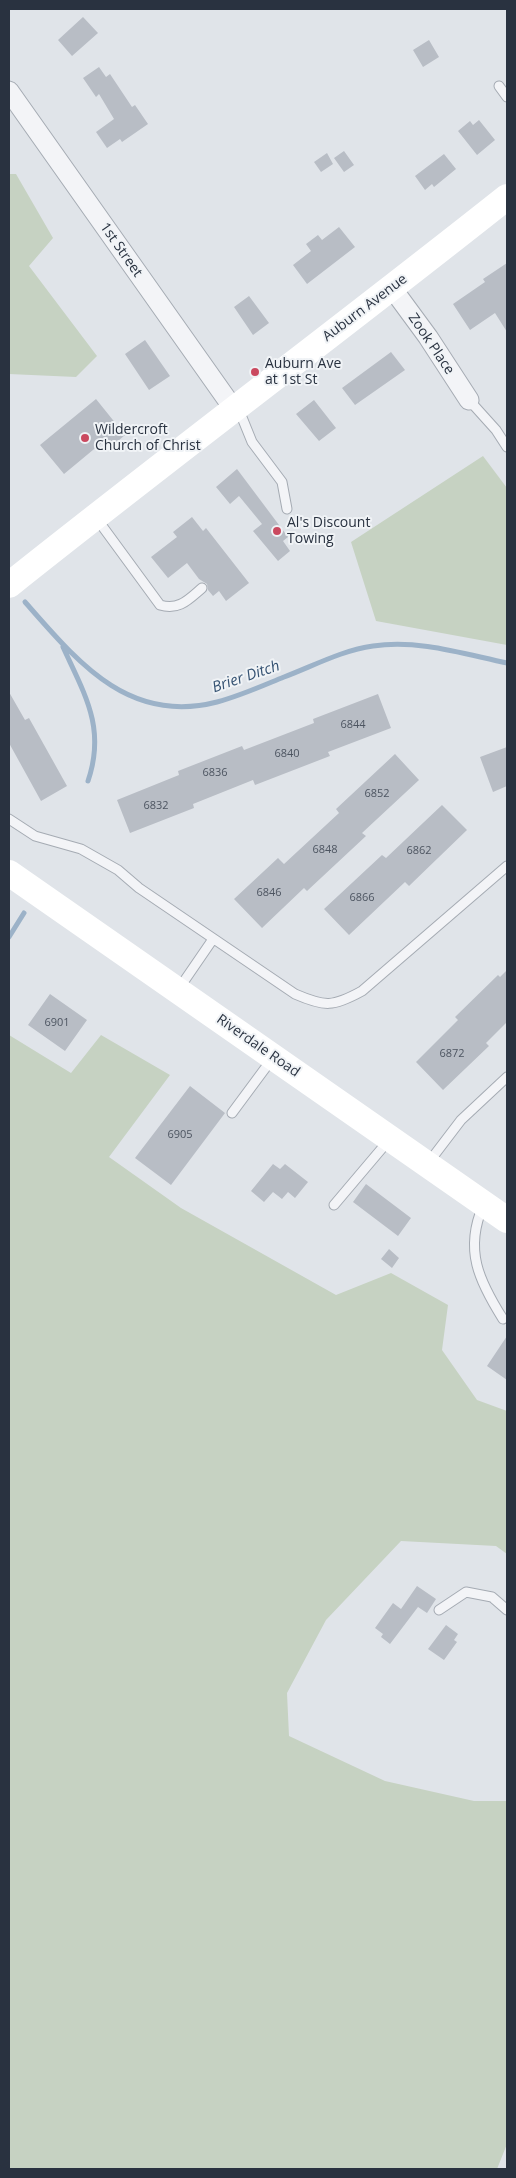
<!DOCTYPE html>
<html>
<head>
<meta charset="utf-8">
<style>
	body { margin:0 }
	#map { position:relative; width:516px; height:2178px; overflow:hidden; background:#e0e4e9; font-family:"Open Sans",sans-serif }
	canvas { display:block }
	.frame { position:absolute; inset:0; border:10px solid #293240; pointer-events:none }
</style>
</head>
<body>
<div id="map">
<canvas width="516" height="2178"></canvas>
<div class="frame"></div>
</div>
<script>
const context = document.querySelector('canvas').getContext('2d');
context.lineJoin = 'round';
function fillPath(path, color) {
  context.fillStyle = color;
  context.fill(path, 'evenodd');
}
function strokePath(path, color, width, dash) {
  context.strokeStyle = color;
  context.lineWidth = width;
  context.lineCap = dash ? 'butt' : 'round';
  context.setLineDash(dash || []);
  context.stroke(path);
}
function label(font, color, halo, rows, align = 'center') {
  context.font = font + ' "Open Sans",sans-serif';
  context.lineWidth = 4;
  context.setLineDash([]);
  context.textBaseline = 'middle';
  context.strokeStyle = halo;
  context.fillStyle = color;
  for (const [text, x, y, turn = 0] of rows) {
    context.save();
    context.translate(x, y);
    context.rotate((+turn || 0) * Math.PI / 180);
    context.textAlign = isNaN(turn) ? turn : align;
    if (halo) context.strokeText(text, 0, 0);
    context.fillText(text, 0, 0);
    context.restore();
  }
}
fillPath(new Path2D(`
	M9,174H16L53,238L29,266L97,356L76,377L9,374Z
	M483,456L507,488V645L376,621L351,542Z
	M9,1035L71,1073L101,1035L170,1075L109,1157L181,1208L336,1295L391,1273L448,1305L442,1350L477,1400L507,1411V1554L496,1546L401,1541L326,1620L287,1693L289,1736L385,1781L474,1801H507V2144L497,2169H9Z`), '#c6d2c2');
strokePath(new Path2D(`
	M25,602C77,661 128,725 217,702C240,696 262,686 284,677C313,666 343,650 373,646C418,639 464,654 507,663
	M63,647C85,695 106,728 88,781
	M9,937L24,913`), '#9cb2c8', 5);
fillPath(new Path2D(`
	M83,17L98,33L72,56L58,40Z
	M429,40L439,57L423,67L413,50Z
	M99,67L106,77L110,74L132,107L135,105L148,124L122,142L120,139L107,148L96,132L114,119L99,94L96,97L83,78Z
	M479,120L495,140L477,155L458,131L470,121L473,125Z
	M344,151L354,165L344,172L334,158Z
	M327,153L333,164L321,172L314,162Z
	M444,154L456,169L434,187L432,184L425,190L415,176Z
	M339,227L355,247L307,284L293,265L311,251L306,244L318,235L322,240Z
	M507,263V332L495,313L470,330L453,304L485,282L483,279Z
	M249,296L269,323L253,335L234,307Z
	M145,340L170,376L149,390L125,354Z
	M391,352L405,370L355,405L342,388Z
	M96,399L125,435L111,447L105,440L64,474L40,445Z
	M314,400L336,428L319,441L296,414Z
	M237,469L288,537L283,541L290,551L278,561L253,531L262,524L239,496L230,504L216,487Z
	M192,517L203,531L206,528L249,583L226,601L219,591L213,596L208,590L207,584L199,579L187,563L168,578L151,557L177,537L173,532Z
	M9,692L25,720L29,718L67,786L41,801L9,743Z
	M378,694L391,728L328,752L330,756L255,785L253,780L193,804L194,808L130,833L117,800L179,775L178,771L242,746L244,750L314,723L313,719Z
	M507,747V786L493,792L480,757Z
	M395,754L419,780L362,833L366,836L307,891L304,888L262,928L234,899L278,858L284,864L339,813L336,809Z
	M442,805L467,830L409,886L405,882L349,935L324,909L382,855L386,858Z
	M507,970V1022L486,1043L489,1046L443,1090L416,1062L458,1020L455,1017L498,975L500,977Z
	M50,994L87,1020L65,1051L28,1025Z
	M190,1086L225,1113L171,1185L135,1158Z
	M273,1164L280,1169L285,1164L308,1182L295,1198L288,1192L282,1199L273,1192L264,1202L251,1191Z
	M366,1184L411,1218L398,1236L353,1202Z
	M389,1249L399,1258L392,1268L381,1259Z
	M507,1336V1380L487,1366Z
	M417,1586L436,1599L427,1613L418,1607L390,1644L381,1637L383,1634L375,1628L393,1603L401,1609Z
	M446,1625L458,1634L454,1640L457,1642L444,1660L428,1649Z`), '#b8bdc5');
const lane = new Path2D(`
	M499,86L507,97
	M469,400L496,430L507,447
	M239,410L252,442L282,482L287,509
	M97,519L160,605C179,611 189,599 202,588
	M9,819L35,836L81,849L118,870L139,888L295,994C325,1007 333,1007 362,991L507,866
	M178,990L213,939
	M232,1113L272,1059
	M429,1162L461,1120L507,1077
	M334,1205L389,1140
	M483,1206C464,1250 479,1281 503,1319
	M439,1610L466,1592L492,1597L507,1610`);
const street = new Path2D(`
	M9,91L233,408
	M392,288L428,337L469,400`);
strokePath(lane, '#a5abb3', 11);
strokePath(street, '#a5abb3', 21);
strokePath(lane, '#f3f4f7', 9);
strokePath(street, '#f3f4f7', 19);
strokePath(new Path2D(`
	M9,585C173,454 342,328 507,197
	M9,873L507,1220`), '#fff', 26);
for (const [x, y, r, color] of [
	[255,372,5,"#ca495f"],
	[85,438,5,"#ca495f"],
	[277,531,5,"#ca495f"]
]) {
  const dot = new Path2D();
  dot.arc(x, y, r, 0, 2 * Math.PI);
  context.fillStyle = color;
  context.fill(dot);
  strokePath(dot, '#f0f3f6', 2);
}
label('11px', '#4d5561', null, [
	["6844",353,725],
	["6840",287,754],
	["6836",215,773],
	["6852",377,794],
	["6832",156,806],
	["6848",325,850],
	["6862",419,851],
	["6846",269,893],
	["6866",362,898],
	["6901",57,1023],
	["6872",452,1054],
	["6905",180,1135]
]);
label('14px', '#293240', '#f0f3f6', [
	["1st Street",121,250,55],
	["Auburn Avenue",365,308,-37],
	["Zook Place",431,344,56],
	["Riverdale Road",258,1046,35]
]);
label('14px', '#293240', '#f0f3f6', [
	["Auburn Ave",265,364],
	["at 1st St",265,380],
	["Wildercroft",95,430],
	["Church of Christ",95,446],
	["Al's Discount",287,523],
	["Towing",287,539]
], 'left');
label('italic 15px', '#355272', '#f0f3f6', [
	["Brier Ditch",246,677,-19]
]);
</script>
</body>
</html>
